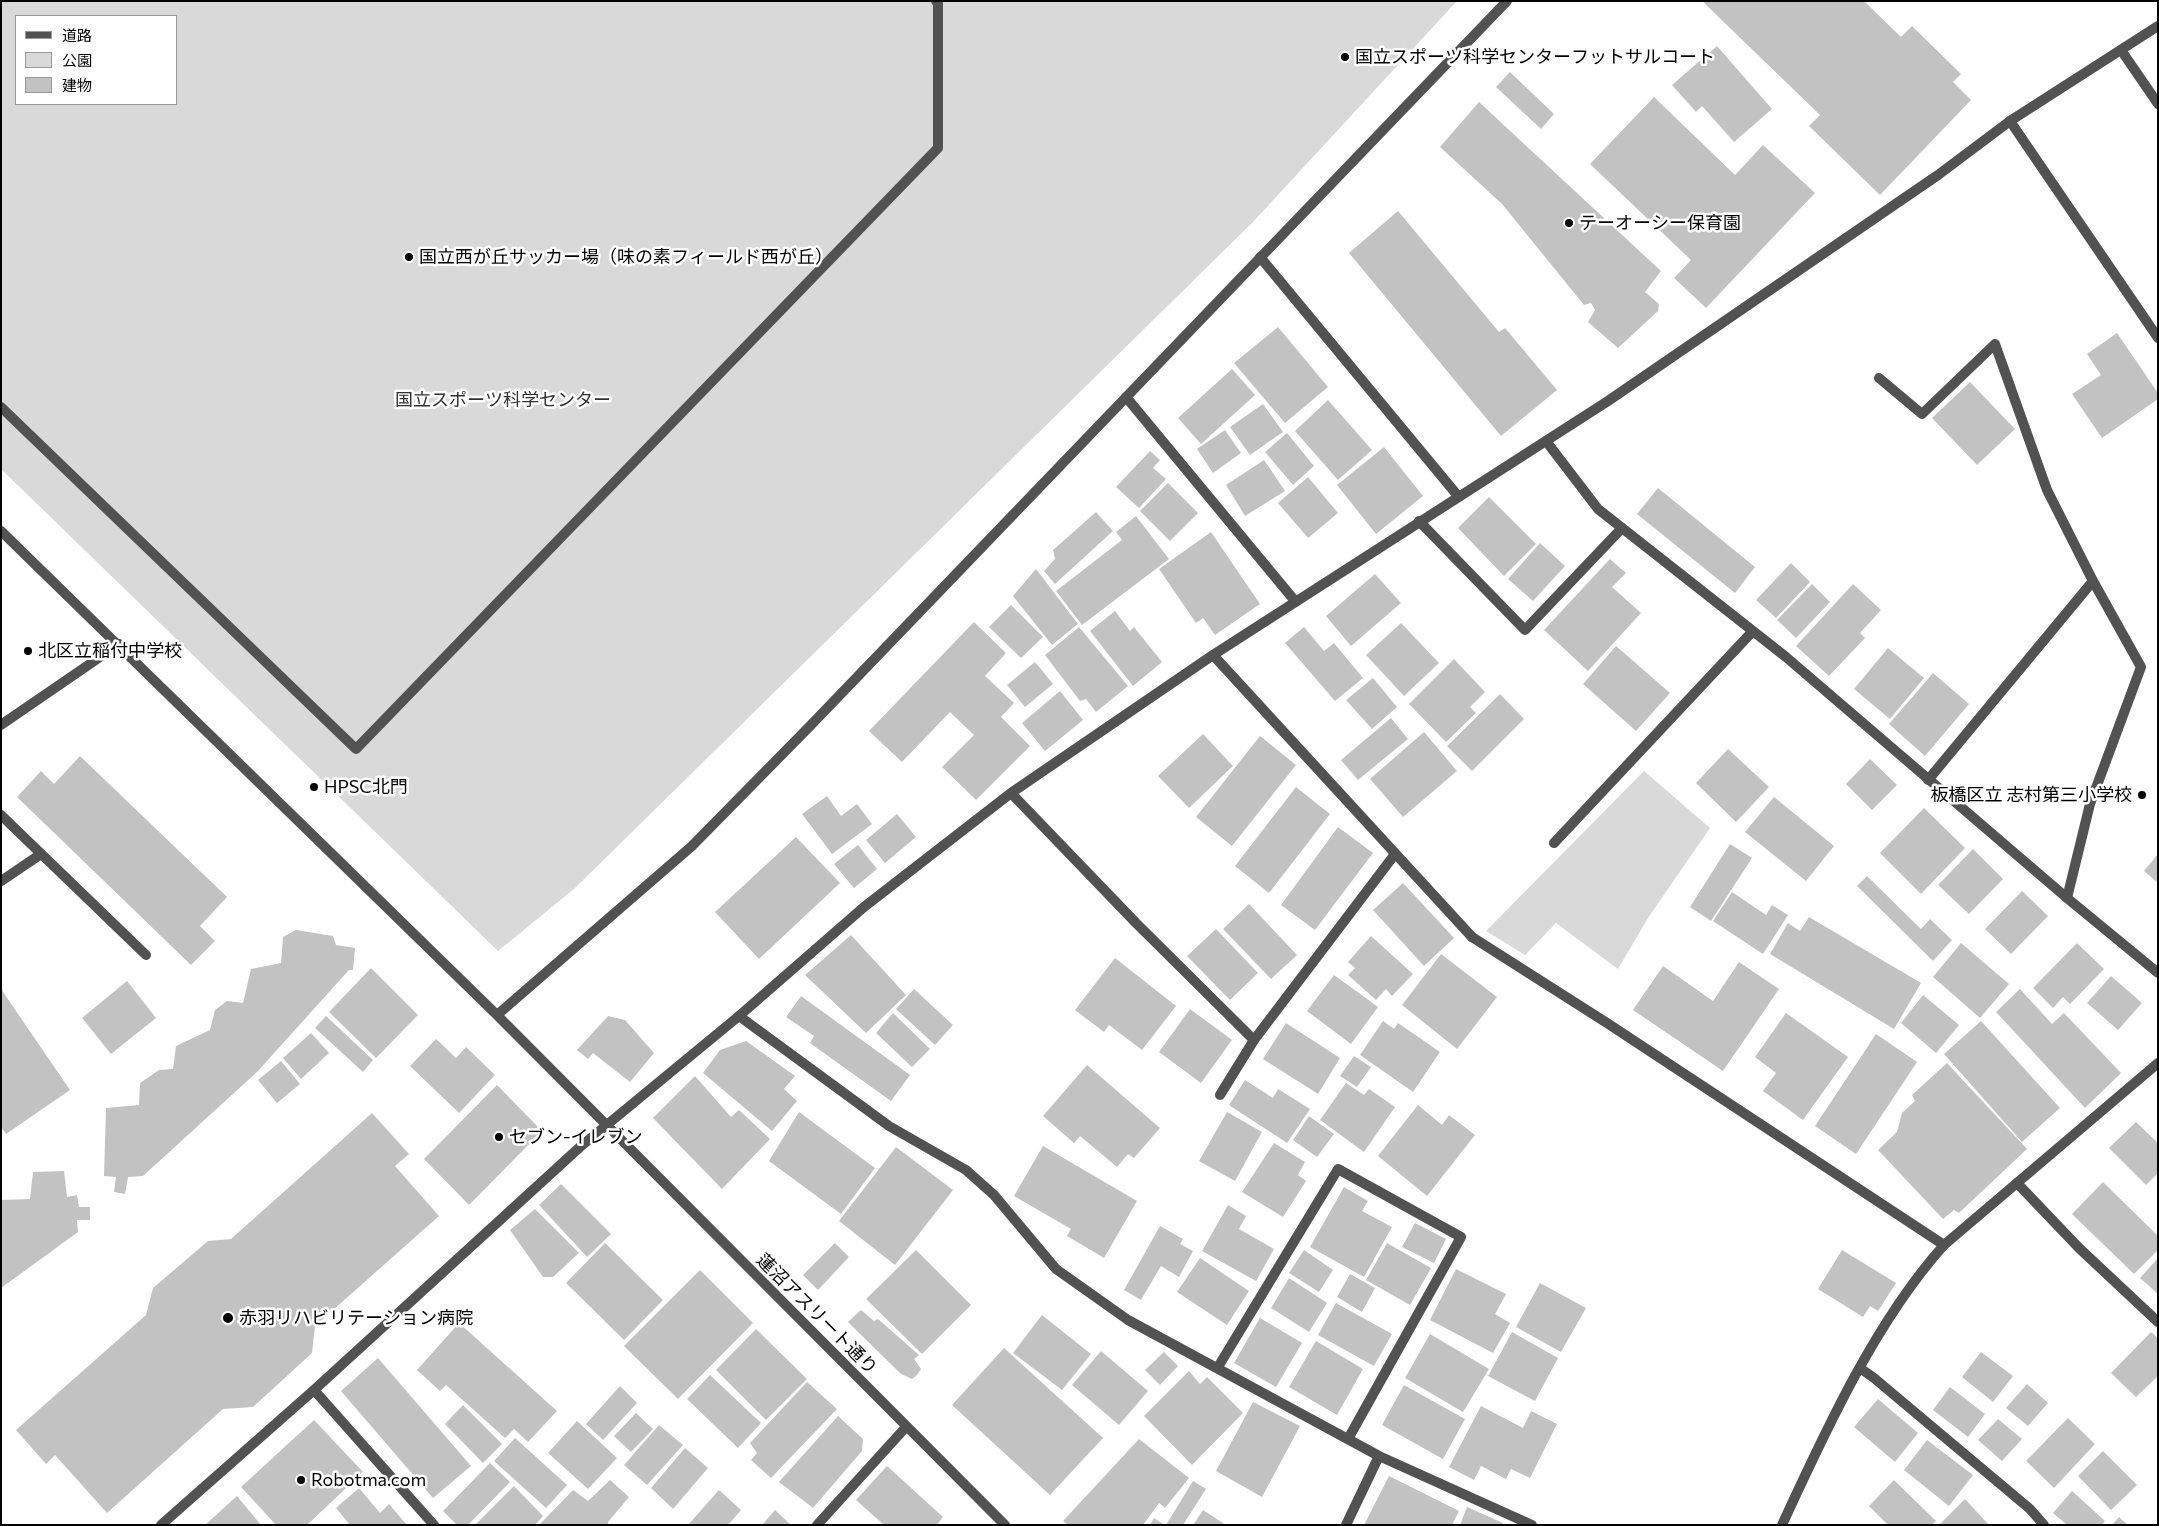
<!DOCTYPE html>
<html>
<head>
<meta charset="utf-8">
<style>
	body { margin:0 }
	#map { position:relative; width:2159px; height:1526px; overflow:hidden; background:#fff; font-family:Commissioner,"Noto Sans JP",sans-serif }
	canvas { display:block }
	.frame { position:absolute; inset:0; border:2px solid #000; pointer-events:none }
	.legend { position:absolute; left:15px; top:15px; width:162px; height:90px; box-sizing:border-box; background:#fff; border:1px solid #999; margin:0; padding:6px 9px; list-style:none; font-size:15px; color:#000 }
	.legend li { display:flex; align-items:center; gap:10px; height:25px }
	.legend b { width:25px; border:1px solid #999 }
</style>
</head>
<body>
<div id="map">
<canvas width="2159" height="1526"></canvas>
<div class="frame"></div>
<ul class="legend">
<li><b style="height:6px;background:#525252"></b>道路</li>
<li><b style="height:14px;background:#d9d9d9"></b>公園</li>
<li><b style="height:14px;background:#c2c2c2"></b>建物</li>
</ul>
</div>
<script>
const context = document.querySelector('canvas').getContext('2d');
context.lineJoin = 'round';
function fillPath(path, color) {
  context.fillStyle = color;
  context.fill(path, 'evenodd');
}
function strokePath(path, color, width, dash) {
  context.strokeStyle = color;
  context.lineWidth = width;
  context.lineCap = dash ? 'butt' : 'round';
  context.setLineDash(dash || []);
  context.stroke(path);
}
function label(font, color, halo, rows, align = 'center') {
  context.font = font + ' Commissioner,"Noto Sans JP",sans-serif';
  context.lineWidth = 5;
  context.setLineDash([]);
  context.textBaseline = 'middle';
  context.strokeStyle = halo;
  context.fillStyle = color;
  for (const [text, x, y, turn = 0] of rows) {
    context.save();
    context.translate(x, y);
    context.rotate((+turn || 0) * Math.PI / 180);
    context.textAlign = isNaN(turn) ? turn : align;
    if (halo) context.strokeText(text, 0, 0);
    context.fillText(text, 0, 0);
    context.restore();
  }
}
fillPath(new Path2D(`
	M1,1H1457L1253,222L574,889L498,951L1,469ZM16,16H176V104H16Z
	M1644,771L1710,828L1648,918L1618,969L1556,923L1525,955L1486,931Z`), '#d9d9d9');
fillPath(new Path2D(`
	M1702,1H1864L1901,37L1912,26L1961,74L1953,82L1971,100L1880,195L1809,126L1820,115Z
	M1717,46L1772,109L1734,142L1702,106L1696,112L1672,85Z
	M1510,72L1554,114L1541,129L1496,87Z
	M1654,97L1735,175L1763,145L1815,193L1706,308L1674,278L1691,260L1590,164Z
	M1479,102L1661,271L1645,292L1659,304L1658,311L1618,348L1588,322L1595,310L1591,303L1584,305L1502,204L1440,147Z
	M1398,211L1499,332L1505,328L1557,390L1501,436L1349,253Z
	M1278,327L1328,387L1285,423L1234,363Z
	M2117,333L2158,393V399L2102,438L2072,394L2101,375L2087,354Z
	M1232,369L1255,395L1201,444L1178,418Z
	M1970,382L2015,429L1977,465L1932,418Z
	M1328,400L1372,450L1338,480L1295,431Z
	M1263,404L1283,432L1250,455L1230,427Z
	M1225,430L1241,453L1213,473L1197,449Z
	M1287,433L1314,466L1293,485L1265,452Z
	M1384,447L1423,496L1376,534L1337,485Z
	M1150,451L1160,460L1153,468L1166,479L1139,508L1116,487Z
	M1264,460L1285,491L1245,516L1226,485Z
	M1308,477L1338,513L1308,538L1278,503Z
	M1168,483L1198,513L1170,541L1140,511Z
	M1658,488L1755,567L1735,593L1637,514Z
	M1489,497L1536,544L1504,576L1458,528Z
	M1096,512L1113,531L1055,584L1044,571L1055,559L1053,550Z
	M1136,516L1169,559L1082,625L1056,591L1122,540L1116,532Z
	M1211,532L1260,604L1215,635L1203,618L1196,623L1159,569Z
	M1540,543L1565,566L1533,601L1508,579Z
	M1610,559L1626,573L1612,587L1641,613L1588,671L1544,630Z
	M1791,563L1810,582L1776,618L1756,600Z
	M1036,569L1078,624L1052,645L1013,596Z
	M1375,574L1401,603L1351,646L1326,616Z
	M1812,584L1830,602L1796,638L1777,620Z
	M1853,584L1881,610L1860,633L1865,638L1829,676L1796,646Z
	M1011,605L1043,637L1021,658L989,627Z
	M1115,611L1130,631L1134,627L1162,662L1133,686L1090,631Z
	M974,622L1006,653L985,676L1014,703L1001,717L1030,746L976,800L942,767L974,735L950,712L902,762L869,731Z
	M1401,623L1439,663L1404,696L1366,655Z
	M1079,627L1128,686L1096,712L1086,699L1080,701L1045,655Z
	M1304,627L1324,651L1334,643L1363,678L1335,701L1285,643Z
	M1616,646L1670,693L1636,731L1583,684Z
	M1888,648L1924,678L1890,719L1854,689Z
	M1454,659L1485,692L1470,707L1476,713L1446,742L1409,704Z
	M1035,662L1053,684L1025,707L1007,685Z
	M1933,673L1969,704L1925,756L1889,724Z
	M1373,678L1397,707L1372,729L1346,700Z
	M1060,691L1083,720L1045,751L1022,723Z
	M1500,694L1524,719L1472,771L1447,746Z
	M1391,718L1408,739L1358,780L1341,760Z
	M1424,732L1457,771L1403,817L1370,779Z
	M1203,734L1233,766L1189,808L1158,776Z
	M1260,736L1296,765L1232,846L1196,817Z
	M1728,749L1769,787L1736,822L1696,783Z
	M80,756L227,897L200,926L215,941L191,965L17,797L41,771L54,784Z
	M1870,759L1897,785L1872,810L1846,784Z
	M1296,787L1330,814L1269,893L1235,866Z
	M827,796L841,816L857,804L872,824L832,854L802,814Z
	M1774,797L1834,846L1806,881L1745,832Z
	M1924,808L1965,848L1921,894L1880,853Z
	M897,814L916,837L885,863L866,840Z
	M1338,827L1373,853L1315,930L1281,905Z
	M796,837L840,883L759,959L715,912Z
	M1730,844L1752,858L1711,921L1690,907Z
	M858,845L877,869L854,888L834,864Z
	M1973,849L2003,879L1969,914L1938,885Z
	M2158,854V883L2144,871Z
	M1867,876L1921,929L1930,919L1952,940L1933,961L1857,886Z
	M1403,883L1454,938L1424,966L1373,910Z
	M2022,891L2048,916L2011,954L1985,929Z
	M1732,892L1766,915L1772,905L1788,915L1763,954L1713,921Z
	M1249,904L1297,955L1271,979L1223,929Z
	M1809,917L1921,983L1894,1029L1770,954L1788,923L1800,931Z
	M1216,929L1258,973L1230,1000L1187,956Z
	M296,930L333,936L336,945L355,948L353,970H349L257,1072L143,1176L128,1177L125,1194L114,1192L116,1177L104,1176L106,1108L139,1105L140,1083L159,1070L173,1069L176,1046L210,1030L215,1010L227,1001L243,1003L251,969L281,963L283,937Z
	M851,935L906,995L866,1033L805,975Z
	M1371,936L1413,974L1392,996L1386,989L1376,1000L1348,975L1355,968L1348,962Z
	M1961,943L2009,984L1980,1018L1933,977Z
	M2077,943L2104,969L2070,1004L2063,997L2053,1008L2033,988Z
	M1441,954L1497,997L1457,1049L1402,1005Z
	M1115,958L1176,1006L1142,1050L1109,1025L1104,1032L1075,1010Z
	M1739,962L1779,989L1723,1071L1633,1010L1663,966L1713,1001Z
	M371,968L418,1015L376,1058L329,1012Z
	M1334,975L1378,1007L1351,1044L1307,1011Z
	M2111,976L2142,1003L2118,1030L2087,1003Z
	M127,981L156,1018L111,1054L82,1018Z
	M1,989L70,1090L6,1134L1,1127Z
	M914,989L953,1025L935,1045L896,1009Z
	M2020,989L2052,1024L2064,1013L2121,1073L2085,1108L1996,1012Z
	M1923,995L1959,1025L1936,1053L1901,1023Z
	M801,996L910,1075L891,1101L810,1043L814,1036L786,1017Z
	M1190,1009L1232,1040L1201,1083L1159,1052Z
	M893,1013L930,1049L912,1067L876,1033Z
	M1786,1013L1848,1057L1803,1120L1763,1091L1776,1073L1755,1057Z
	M326,1016L373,1060L363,1072L315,1028Z
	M608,1016L625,1020L654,1053L630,1082L593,1053L588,1059L577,1050Z
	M1383,1021L1394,1029L1398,1023L1440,1052L1413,1092L1360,1055Z
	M1981,1021L2060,1108L2022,1142L1944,1054Z
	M1286,1023L1340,1058L1318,1094L1263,1059Z
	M311,1033L329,1053L301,1079L283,1058Z
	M1876,1034L1917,1062L1856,1154L1815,1126Z
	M436,1039L456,1058L466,1047L495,1075L459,1113L410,1066Z
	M746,1041L795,1076L784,1089L797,1101L772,1131L703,1073L720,1050Z
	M1354,1056L1371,1067L1357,1087L1340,1076Z
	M281,1061L300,1084L277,1103L258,1080Z
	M1947,1063L2027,1149L1959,1213L1954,1210L1943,1219L1878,1150L1897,1132L1902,1113L1915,1101L1912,1095Z
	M1087,1065L1160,1128L1134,1158L1128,1154L1117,1167L1080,1136L1074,1143L1043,1116Z
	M695,1076L731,1117L739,1110L770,1139L722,1189L653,1118Z
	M1245,1080L1273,1098L1278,1089L1310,1109L1287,1143L1229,1105Z
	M1346,1083L1364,1095L1369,1089L1395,1107L1364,1152L1320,1120Z
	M497,1085L542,1131L469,1205L424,1159Z
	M1418,1105L1442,1125L1449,1115L1475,1135L1427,1196L1378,1156Z
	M799,1112L875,1168L841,1214L769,1161Z
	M1227,1112L1262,1132L1235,1181L1199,1161Z
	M372,1113L409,1154L395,1166L439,1216L315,1326L312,1353L253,1407L223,1409L107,1513L55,1455L46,1464L16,1430L146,1315L153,1288L208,1241L231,1239Z
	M1309,1116L1334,1134L1317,1157L1293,1140Z
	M2136,1122L2158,1143V1173L2146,1185L2109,1148Z
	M1274,1143L1305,1162L1298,1175L1306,1181L1283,1217L1242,1192Z
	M1043,1146L1137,1201L1104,1258L1067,1236L1071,1229L1014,1196Z
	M896,1147L953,1190L895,1265L839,1221Z
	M64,1171L67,1197L77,1195L79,1207H90V1220H77L78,1232L1,1288V1200L30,1199L33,1172Z
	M2103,1182L2158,1236V1250L2134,1274L2072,1214Z
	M561,1184L611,1234L587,1257L539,1205Z
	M1344,1187L1368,1201L1362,1211L1392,1227L1364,1277L1310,1247Z
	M1228,1205L1246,1216L1239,1229L1274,1249L1256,1281L1202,1251Z
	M535,1209L579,1253L553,1277H543L510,1230Z
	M1415,1223L1446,1239L1434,1263L1402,1247Z
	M1160,1226L1183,1239L1180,1244L1193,1251L1179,1277L1161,1266L1141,1300L1124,1290Z
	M605,1243L663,1300L624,1340L566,1283Z
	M835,1243L849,1257L818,1290L803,1275Z
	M1387,1243L1431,1268L1410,1305L1366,1280Z
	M916,1250L971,1305L922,1354L866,1299Z
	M1304,1250L1333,1270L1319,1292L1289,1273Z
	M1842,1250L1896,1283L1878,1311L1870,1306L1863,1317L1818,1289Z
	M1200,1258L1249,1291L1227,1325L1177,1292Z
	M2158,1258V1294L2140,1278Z
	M1456,1269L1506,1294L1495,1314L1510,1323L1493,1353L1430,1320Z
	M700,1270L753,1323L678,1399L624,1346Z
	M1350,1274L1375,1288L1362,1312L1337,1297Z
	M1289,1278L1327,1303L1309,1332L1271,1308Z
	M1540,1283L1586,1308L1561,1352L1516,1327Z
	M1336,1303L1392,1334L1374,1366L1318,1335Z
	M861,1310L874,1321L878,1319L919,1355L914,1359L921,1369L917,1375L912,1379L901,1374L848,1322Z
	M1042,1315L1091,1354L1062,1390L1013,1353Z
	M1260,1318L1302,1343L1276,1387L1234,1363Z
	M459,1323L557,1411L528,1442L514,1429L505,1438L446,1385L440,1391L417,1370Z
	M756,1329L807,1379L766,1420L716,1370Z
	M1512,1332L1558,1358L1535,1401L1488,1376Z
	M2151,1332L2158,1338V1376L2136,1397L2111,1373Z
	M1430,1334L1489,1369L1463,1412L1405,1378Z
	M1316,1341L1363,1369L1337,1415L1289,1387Z
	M1004,1348L1103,1438L1050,1495L952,1405Z
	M1101,1351L1148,1391L1119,1425L1072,1385Z
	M1164,1352L1178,1366L1160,1385L1145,1370Z
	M1981,1352L2013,1376L1993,1402L1962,1377Z
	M378,1358L471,1466L433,1498L341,1391Z
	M1189,1371L1200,1384L1207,1377L1243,1413L1192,1465L1144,1416Z
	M710,1375L761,1423L738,1448L687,1399Z
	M807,1382L837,1409L771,1478L751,1460L757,1453L750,1443Z
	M2027,1384L2048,1403L2028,1426L2006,1408Z
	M1404,1385L1465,1419L1443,1459L1382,1425Z
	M620,1386L637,1403L603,1440L586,1424Z
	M1950,1387L1985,1414L1968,1437L1933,1410Z
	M1878,1399L1918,1433L1895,1462L1854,1427Z
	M1253,1402L1300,1426L1262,1497L1216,1471Z
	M463,1405L502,1444L483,1463L445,1424Z
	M1481,1406L1523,1428L1531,1411L1557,1424L1530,1478L1511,1469L1506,1479L1481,1466L1474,1480L1449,1467Z
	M636,1413L653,1429L631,1452L614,1436Z
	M838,1416L863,1439L862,1451L813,1508L779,1482Z
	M2068,1418L2095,1444L2054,1488L2026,1461Z
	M1998,1419L2022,1439L2002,1461L1978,1440Z
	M314,1420L363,1472L307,1525H276L241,1487Z
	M577,1421L617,1458L588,1489L548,1453Z
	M659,1425L683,1445L647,1485L624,1465Z
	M515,1438L567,1485L546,1508L494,1461Z
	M1139,1439L1189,1478L1165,1508L1159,1503L1143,1525H1068L1063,1521Z
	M1927,1440L1973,1475L1949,1506L1904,1470Z
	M685,1448L708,1468L673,1509L651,1488Z
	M2103,1451L2137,1485L2111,1510L2078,1476Z
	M490,1463L510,1482L468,1525H457L443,1511Z
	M887,1466L943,1517L937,1525H884L856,1500Z
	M1389,1476L1459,1511L1452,1525H1364Z
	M610,1480L629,1497L608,1522L609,1525H539L573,1490L588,1501Z
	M1894,1480L1936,1521L1932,1525H1888L1869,1506Z
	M1193,1481L1206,1489L1183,1525H1166Z
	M514,1486L543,1516L535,1525H475Z
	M359,1488L380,1513L389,1504L407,1525H350L336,1508Z
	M719,1490L741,1510L728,1525H688Z
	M2072,1491L2105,1521L2102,1525H2067L2053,1513Z
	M237,1496L261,1525H205Z
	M1965,1499L1989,1525H1939Z
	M1467,1507L1503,1523L1502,1525H1460Z
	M775,1510L791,1525H762Z
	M1203,1510L1226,1525H1193Z
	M2119,1517L2128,1525H2112Z
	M1154,1518L1165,1525H1150Z`), '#c2c2c2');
strokePath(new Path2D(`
	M2121,50L2158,104
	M2010,121L2158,338
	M1879,378L1922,414L1995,344L2047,490L2093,581L2141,667L2090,804L2067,898
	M1,407L356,749L938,148V3L936,1
	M1419,521L1525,630L1622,528
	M1928,780L2093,581
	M1,815L146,955
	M1554,843L1752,632
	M1,881L41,854
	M1472,937L1607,1023L1944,1245
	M739,1016L889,1126L966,1170L994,1195L1056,1269L1128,1320L1379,1456L1532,1525
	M1220,1095L1254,1040L1395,854
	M2017,1183L2079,1248L2158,1322
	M1218,1367L1338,1169L1461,1237L1348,1439
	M1346,1525L1379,1456`), '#525252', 10);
strokePath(new Path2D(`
	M1260,257L1458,496
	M1126,397L1295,601
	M1546,441L1598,509L1786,657L2067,898L2158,973
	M1213,655L1472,937
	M1,725L119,644
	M1011,793L1136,923L1254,1040
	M1860,1368L1874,1378L2030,1509L2044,1525
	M314,1390L434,1525
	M161,1525L314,1390L580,1147L739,1016L864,907L1011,793L1213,655L1608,401L1938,175L2010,121L2158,26
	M817,1525L906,1427
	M1782,1525C1825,1432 1875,1322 1944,1245L2158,1063`), '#525252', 10);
strokePath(new Path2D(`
	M1,531L497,1015L1005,1525
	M497,1015L692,846L810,726L1507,1`), '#525252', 10);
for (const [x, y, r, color] of [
	[1345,57,5,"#000"],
	[1569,223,5,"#000"],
	[409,257,5,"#000"],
	[28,651,5,"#000"],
	[314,787,5,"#000"],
	[2142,795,5,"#000"],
	[499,1137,5,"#000"],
	[228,1318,6,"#000"],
	[301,1480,5,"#000"]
]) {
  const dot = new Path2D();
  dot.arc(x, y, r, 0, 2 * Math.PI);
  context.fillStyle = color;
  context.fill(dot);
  strokePath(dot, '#fff', 2);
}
label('18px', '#000', '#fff', [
	["国立スポーツ科学センターフットサルコート",1355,57],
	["テーオーシー保育園",1579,223],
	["国立西が丘サッカー場（味の素フィールド西が丘）",419,257],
	["北区立稲付中学校",38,651],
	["HPSC北門",324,787],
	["板橋区立 志村第三小学校",2132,795,"right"],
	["セブン-イレブン",509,1137],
	["赤羽リハビリテーション病院",239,1318],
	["Robotma.com",311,1480]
], 'left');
label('18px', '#303030', '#fff', [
	["国立スポーツ科学センター",503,400]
]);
label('18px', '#000', '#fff', [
	["蓮沼アスリート通り",817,1314,45]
]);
</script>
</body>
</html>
